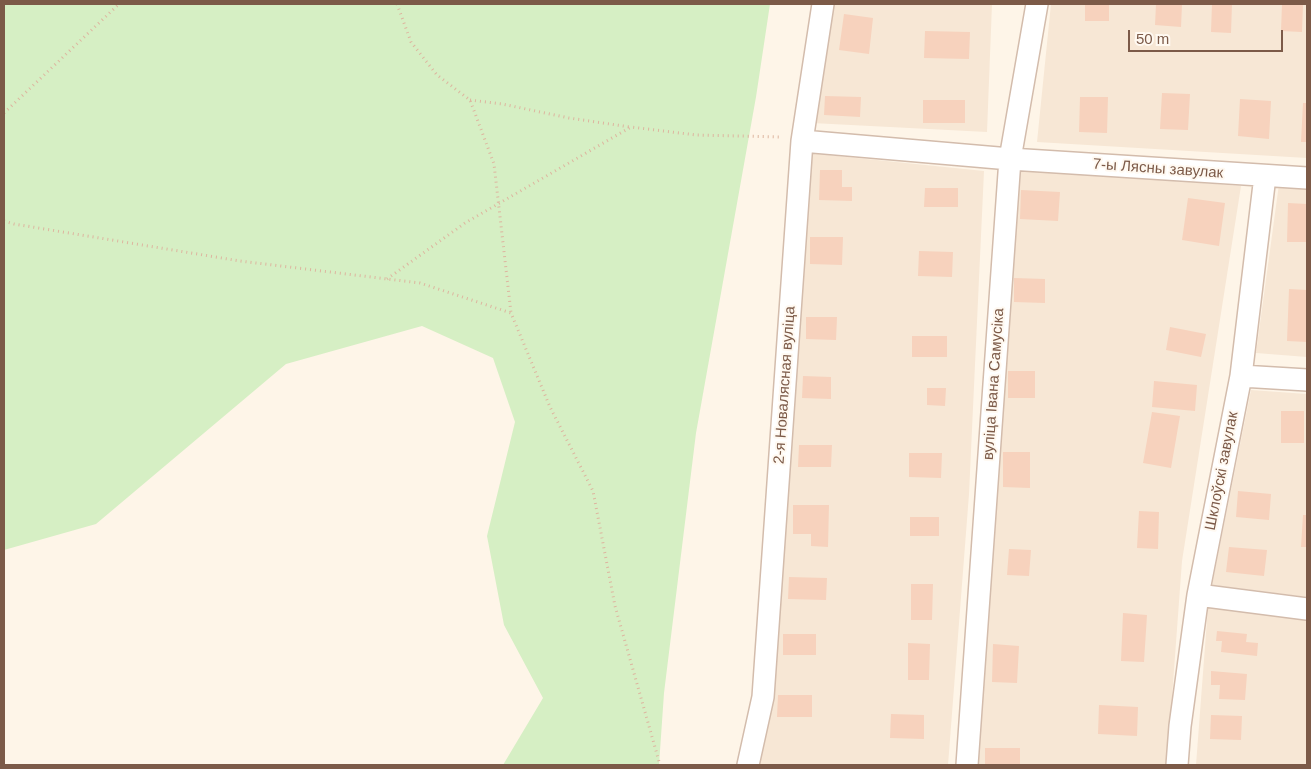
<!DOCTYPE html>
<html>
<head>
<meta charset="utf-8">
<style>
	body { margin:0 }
	#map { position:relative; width:1311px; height:769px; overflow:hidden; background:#fef5e8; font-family:Helvetica,sans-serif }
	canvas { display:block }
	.frame { position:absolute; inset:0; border:5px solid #7c5a48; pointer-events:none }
	.scale { position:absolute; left:1128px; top:30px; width:155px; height:22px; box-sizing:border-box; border:2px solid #7c5a48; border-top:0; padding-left:6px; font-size:15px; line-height:18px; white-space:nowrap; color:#7c5a48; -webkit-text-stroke:4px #fff9f1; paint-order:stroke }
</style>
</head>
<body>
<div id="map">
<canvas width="1311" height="769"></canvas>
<div class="frame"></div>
<div class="scale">50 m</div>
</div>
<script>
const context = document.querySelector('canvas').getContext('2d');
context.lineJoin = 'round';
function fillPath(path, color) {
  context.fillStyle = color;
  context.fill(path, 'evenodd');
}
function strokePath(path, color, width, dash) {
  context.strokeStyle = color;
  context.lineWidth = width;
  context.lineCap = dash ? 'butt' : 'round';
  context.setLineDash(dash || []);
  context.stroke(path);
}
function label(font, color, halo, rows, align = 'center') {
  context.font = font + ' Helvetica,sans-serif';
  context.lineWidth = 4;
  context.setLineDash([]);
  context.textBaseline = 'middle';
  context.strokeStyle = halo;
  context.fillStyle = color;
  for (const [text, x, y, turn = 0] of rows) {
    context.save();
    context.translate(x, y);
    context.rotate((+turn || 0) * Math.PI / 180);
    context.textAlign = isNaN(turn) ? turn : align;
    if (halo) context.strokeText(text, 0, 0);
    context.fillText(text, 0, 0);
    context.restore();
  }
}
fillPath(new Path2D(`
	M832,4H992L987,132L812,123Z
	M1051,4H1307V158L1037,142Z
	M808,153L984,171L969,494L948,765H757Z
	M1017,169L1241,186L1182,561L1167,765H978Z
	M1279,184L1307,186V357L1256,353Z
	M1251,390L1307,394V597L1212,585Z
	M1208,607L1307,619V765H1196Z`), '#f7e7d5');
fillPath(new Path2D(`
	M4,4H770L756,97L696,433L664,693L659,765H503L543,698L504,625L487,536L515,422L493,358L422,326L286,364L96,524L4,550Z`), '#d6efc4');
fillPath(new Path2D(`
	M1085,4H1109V21H1085Z
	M1156,4H1182L1181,27L1155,25Z
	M1212,4H1232L1231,33L1211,32Z
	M1282,4H1303L1302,32L1281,31Z
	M844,14L873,18L869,54L839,50Z
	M925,31L970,32L969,59L924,58Z
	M1162,93L1190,94L1188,130L1160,129Z
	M825,96L861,97L860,117L824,115Z
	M1080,97H1108L1107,133L1079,132Z
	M1240,99L1271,101L1269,139L1238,136Z
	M923,100H965V123H923Z
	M1303,103H1307V142H1301Z
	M820,170H842V187H852V201L819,200Z
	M925,188H958V207H924Z
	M1021,190L1060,192L1058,221L1020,219Z
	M1188,198L1225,203L1219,246L1182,240Z
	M1288,203L1307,204V242H1287Z
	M810,237H843L842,265L810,264Z
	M919,251L953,252L952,277L918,276Z
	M1014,278L1045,279V303L1014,302Z
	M1289,289L1307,290V342L1287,341Z
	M806,317H837L836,340L806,339Z
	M1170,327L1206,334L1201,357L1166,350Z
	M912,336H947V357H912Z
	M1008,371H1035V398H1008Z
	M803,376L831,377V399L802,398Z
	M1154,381L1197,385L1195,411L1152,407Z
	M927,388H946L945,406L927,405Z
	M1281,411H1304V443H1281Z
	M1152,412L1180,416L1171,468L1143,463Z
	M799,445H832L831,467H798Z
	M1003,452H1030V488L1003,487Z
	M909,453H942L941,478L909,477Z
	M1238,491L1271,494L1269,520L1236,517Z
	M793,505H829L828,547L811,546V534H793Z
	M1139,511L1159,512L1158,549L1137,548Z
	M1303,515H1307V547H1301Z
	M910,517H939V536H910Z
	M1229,547L1267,550L1264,576L1226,572Z
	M1009,549L1031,550L1029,576L1007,575Z
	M789,577L827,578L826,600L788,599Z
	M911,584H933L932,620H911Z
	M1123,613L1147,615L1144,662L1121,661Z
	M1217,631L1247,634L1246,642L1258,643L1257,656L1221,652L1222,641H1216Z
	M783,634H816V655H783Z
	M908,643L930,644L929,680H908Z
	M993,644L1019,646L1017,683L992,682Z
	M1211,671L1247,674L1245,700L1219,699L1220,685H1211Z
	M778,695H812V717H777Z
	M1099,705L1138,707L1137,736L1098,734Z
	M891,714L924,715V739L890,738Z
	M1211,715L1242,716L1241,740L1210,739Z
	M985,748H1020V765H985Z`), '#f7d2bd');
const minor = new Path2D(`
	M802,141L1010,159L1307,178
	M1241,376L1307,380
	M1198,595L1307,609
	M748,765L763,697L802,141L823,4
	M967,765L1010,159L1037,4
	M1177,765L1180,726L1198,595L1241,376L1265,176`);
strokePath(minor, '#d3bcac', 24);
strokePath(new Path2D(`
	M397,4L411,42L437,75L470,100L494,164L511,313
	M470,100L502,104L569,118L630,127
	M4,113L119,4
	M4,221L14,224L240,261L420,283L511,313L550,407L593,491L615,606L660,765
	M387,279L465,223L631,127L696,135L782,137`), '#ddb59f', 3, [1, 4]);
strokePath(minor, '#fff', 21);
label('15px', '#7c5a48', '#fff9f1', [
	["7-ы Лясны завулак",1158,169,4],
	["вуліца Івана Самусіка",994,384,-86],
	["2-я Новалясная вуліца",785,385,-86],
	["Шклоўскі завулак",1222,471,-79]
]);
</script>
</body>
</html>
